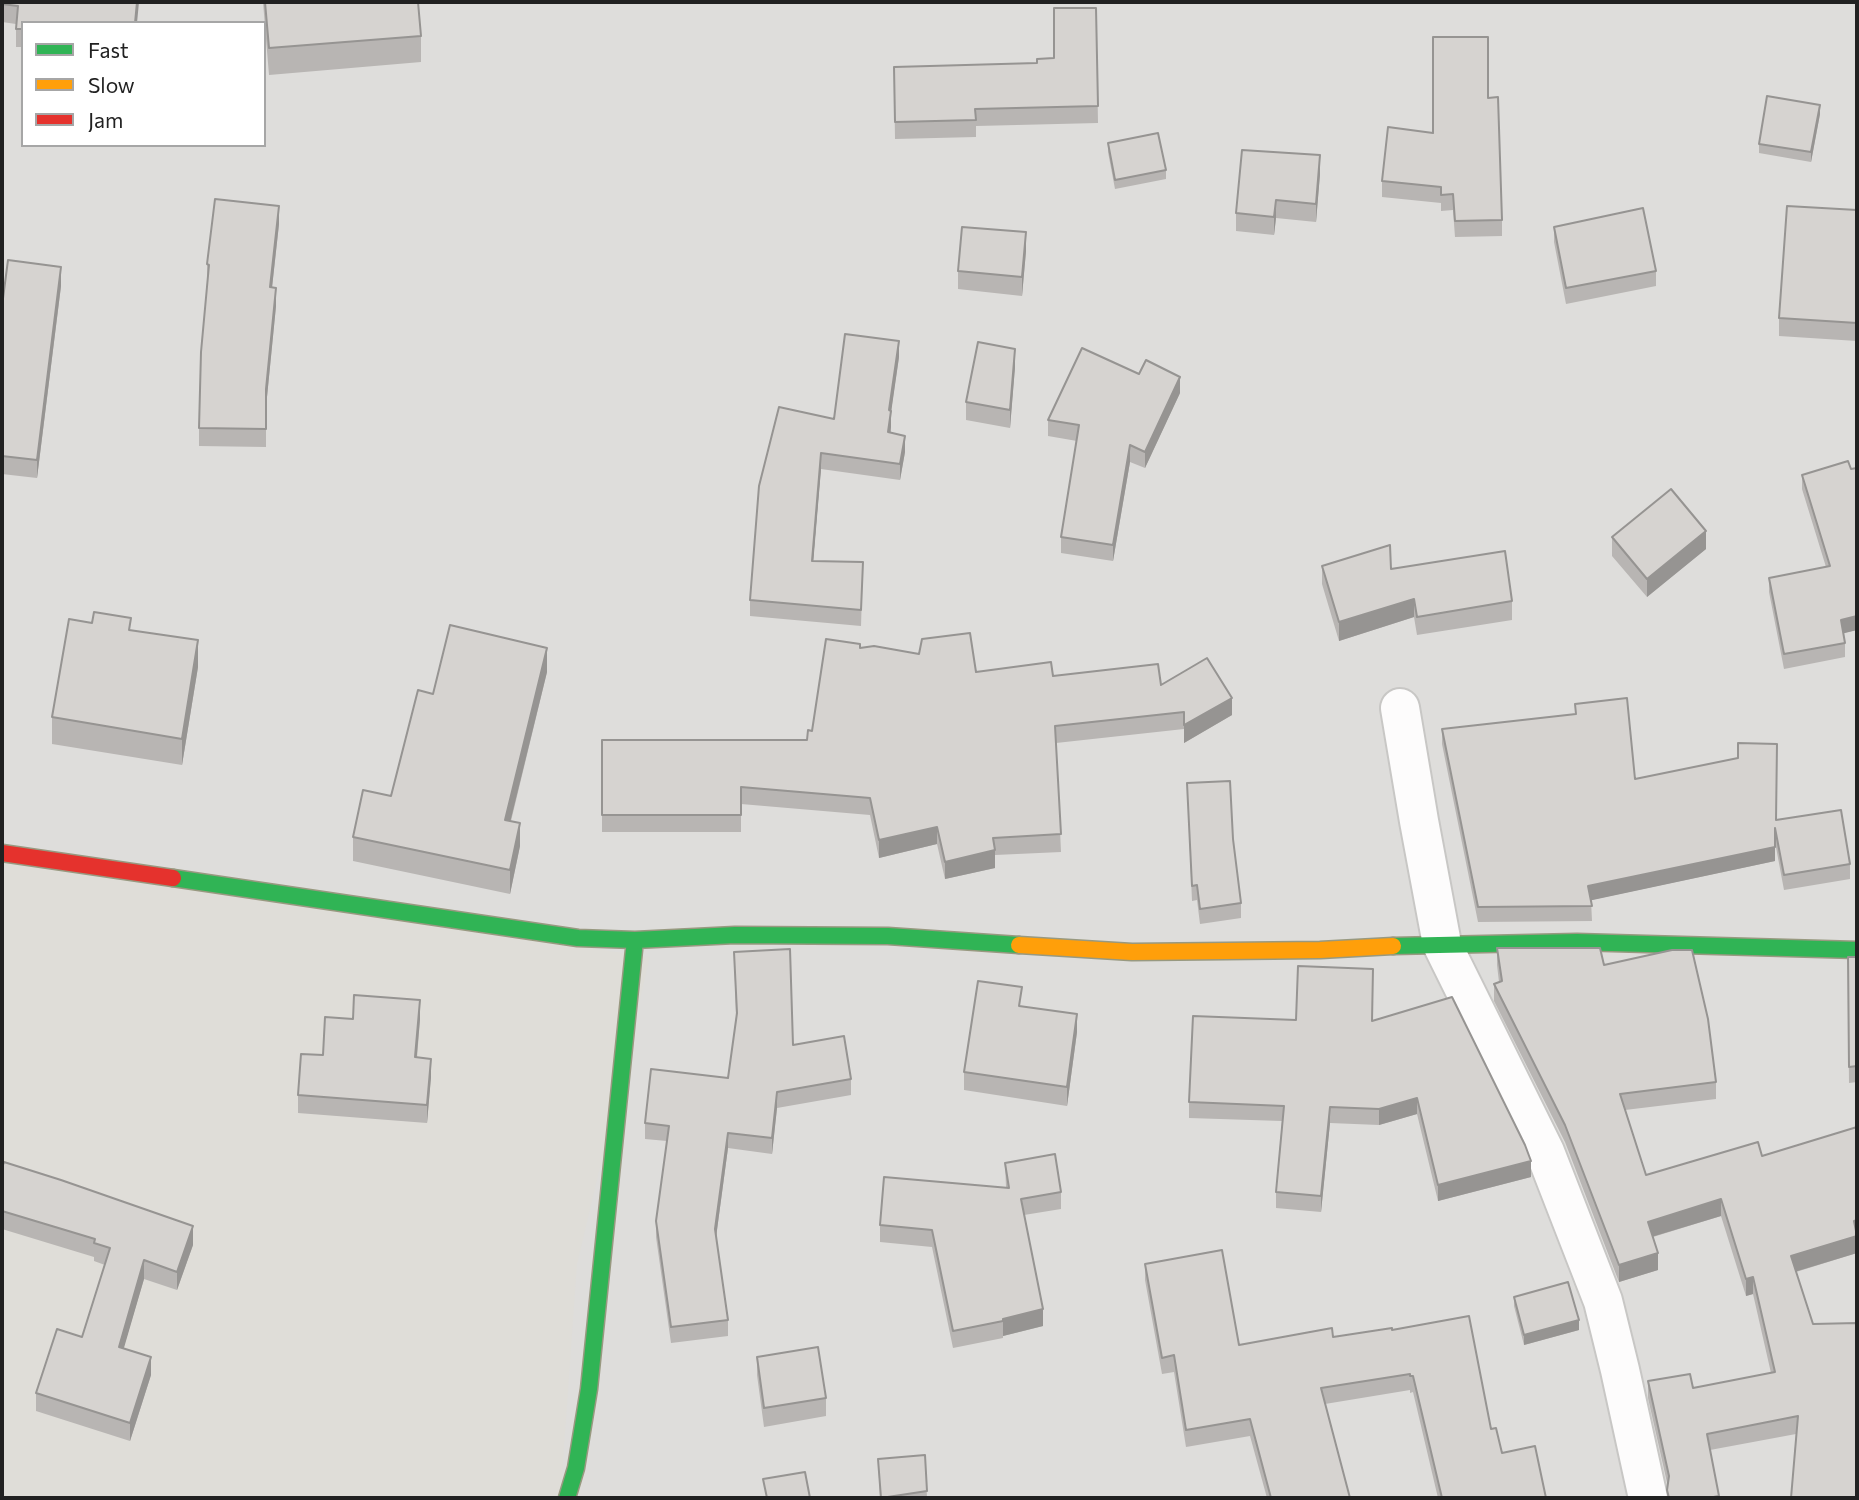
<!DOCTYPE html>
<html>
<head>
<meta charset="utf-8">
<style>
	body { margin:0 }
	#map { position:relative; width:1859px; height:1500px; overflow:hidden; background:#efede9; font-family:Commissioner,sans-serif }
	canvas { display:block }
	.frame { position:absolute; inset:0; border:4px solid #212121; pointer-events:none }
	.legend { position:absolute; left:21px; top:21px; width:245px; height:126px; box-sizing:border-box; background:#fff; border:2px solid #a6a6a6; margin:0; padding:9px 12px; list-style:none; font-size:21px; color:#212121 }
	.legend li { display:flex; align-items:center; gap:14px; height:35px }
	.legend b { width:35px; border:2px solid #a6a6a6 }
</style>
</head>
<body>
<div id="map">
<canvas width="1859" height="1500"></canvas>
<div class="frame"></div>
<ul class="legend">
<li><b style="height:9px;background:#30b455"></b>Fast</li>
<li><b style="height:9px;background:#ff9f0a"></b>Slow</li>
<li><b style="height:9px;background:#e5322d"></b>Jam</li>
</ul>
</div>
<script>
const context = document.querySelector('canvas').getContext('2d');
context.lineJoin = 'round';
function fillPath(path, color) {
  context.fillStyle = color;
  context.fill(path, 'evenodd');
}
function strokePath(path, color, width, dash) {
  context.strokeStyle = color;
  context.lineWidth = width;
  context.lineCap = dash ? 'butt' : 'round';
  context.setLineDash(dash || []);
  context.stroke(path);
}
fillPath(new Path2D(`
	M2,2H1857V1498H2ZM23,23H264V145H23Z`), '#dedddb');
fillPath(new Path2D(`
	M2,860L650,957L577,1264L561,1489L558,1498H2Z`), '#dfddd8');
const street = new Path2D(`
	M1400,708L1419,821L1442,944L1545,1152L1603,1301L1620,1370L1648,1498`);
const fast = new Path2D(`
	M173,878L578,938L635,940L735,935L888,936L1019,945
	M1393,946L1577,942L1857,950
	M567,1498L576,1468L589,1389L635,940`);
const slow = new Path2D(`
	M1019,945L1132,952L1320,950L1393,946`);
const jam = new Path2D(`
	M2,853L173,878`);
strokePath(street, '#c8c7c5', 42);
strokePath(fast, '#989980', 19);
strokePath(slow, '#989980', 19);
strokePath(jam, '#989980', 19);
strokePath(street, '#fdfcfc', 38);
strokePath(fast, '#30b455', 16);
strokePath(slow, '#ff9f0a', 16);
strokePath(jam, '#e5322d', 16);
fillPath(new Path2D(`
	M2,2H139L23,23V47H16V24L2,22Z
	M263,2H418L421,36V62L269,75Z
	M1096,8L1098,123L976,126V137L895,139L894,67L1037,63L1054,58Z
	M1488,98L1502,220V236L1455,237L1453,210L1441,211V203L1382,197V181L1433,133Z
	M1820,114L1811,162L1759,153V144Z
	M1108,143L1166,170V179L1115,189L1108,152Z
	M1320,174L1316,222L1276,218L1274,235L1236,231V213Z
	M1857,210V341L1779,336V318Z
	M279,224L272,287L276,306L266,407V447L199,446V428L207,283V264Z
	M1554,227L1656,271V286L1566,304L1554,242Z
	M1026,251L1022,296L958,289V271Z
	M61,286L37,478L2,474V306Z
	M899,357L891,411V432L905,452L900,480L821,469L813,561L863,562L861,626L750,616V600L834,419Z
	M1015,367L1010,428L966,420V402Z
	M1180,393L1145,468L1130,462L1113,561L1061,553V537L1077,441L1048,436V420Z
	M1857,468V630L1843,633L1845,643V657L1784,669L1769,592V578L1826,567L1802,489V475Z
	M1612,537L1706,549L1647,597L1612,556Z
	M1322,566L1391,569L1512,601V620L1417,635L1414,617L1339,641L1322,584Z
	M131,630L198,667L182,765L52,744V717Z
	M860,648L976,672L1053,676L1161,685L1232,715L1184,743V729L1056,743L1061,852L995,855V868L945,879L937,844L879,858L870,815L741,804V832H602V740H807Z
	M547,672L511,821L520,846L510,894L353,861V837L391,796L433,694Z
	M1575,704L1635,779L1776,820L1850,864V879L1784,890L1775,842V861L1591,900L1592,921L1478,922L1442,744V729L1575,714Z
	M1187,783L1233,839L1241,903V918L1200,924L1197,900L1192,901Z
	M1497,948L1604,965L1716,1082V1099L1625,1110L1646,1175L1762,1156L1857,1127V1253L1796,1272L1813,1324L1791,1498L1796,1434L1710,1450L1719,1498H1667L1668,1487L1648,1398V1381L1693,1388L1771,1373L1753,1294L1746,1296L1721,1216L1653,1237L1658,1270L1619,1282L1565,1142L1494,1001V984L1499,982L1497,965Z
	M734,952L793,1045L851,1079V1095L777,1108L772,1154L728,1148L716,1237L728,1320V1336L671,1343L656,1237V1221L667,1141L645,1139V1123L728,1078L736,1017Z
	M1857,957V1082L1849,1083L1848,974Z
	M1022,1006L1077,1032L1067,1106L964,1090V1072Z
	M353,1019H420L417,1058L431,1077L427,1123L298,1113V1095L323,1055Z
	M1296,1020H1372L1531,1177L1438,1201L1417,1114L1379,1125L1330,1123L1321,1212L1276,1208V1192L1282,1121L1189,1118V1102Z
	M1005,1163L1061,1192V1209L1024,1215L1043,1326L1003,1336V1338L953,1348L932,1247L880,1242V1225L1006,1187Z
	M2,1168L193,1245L177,1290L144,1279L123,1349L151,1375L130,1441L36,1411V1393L82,1337L105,1265L94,1261V1257L2,1229Z
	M1145,1264L1239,1345L1333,1337L1392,1330L1491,1429L1502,1453L1546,1498H1438L1413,1392L1410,1393V1390L1325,1404L1350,1498H1267L1250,1436L1186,1447L1174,1372L1162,1374L1145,1280Z
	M1514,1297L1579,1330L1524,1345L1514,1306Z
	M757,1357L826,1398V1416L764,1427L757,1375Z
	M925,1455L927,1498H880L878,1459Z`), '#b8b5b3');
fillPath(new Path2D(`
	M137,2H139L137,23H135Z
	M1820,105V114L1811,162V152Z
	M1320,155V174L1316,222V204Z
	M1276,200V218L1274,235V217Z
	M279,206V224L270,306V287Z
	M1026,232V251L1022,296V277Z
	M61,267V286L37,478V460Z
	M276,288V306L266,407V447V389Z
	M899,341V357L889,427V410Z
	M1015,349V367L1010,428V410Z
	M1180,377V393L1145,468V452Z
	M891,411V427L888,448V432Z
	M905,436V452L900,480V464Z
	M1130,445V462L1113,561V545Z
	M821,453V469L812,577V561Z
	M1706,531V549L1647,597V579Z
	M1414,599V617L1339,641V622Z
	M1857,616V630L1841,634V620Z
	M198,640V667L182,765V739Z
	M547,648V672L505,843V820Z
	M1232,698V715L1184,743V725Z
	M520,823V846L510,894V870Z
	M937,827V844L879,858V840Z
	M1775,828V861L1588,901V886Z
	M995,850V868L945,879V862Z
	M420,1000V1019L415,1076V1057Z
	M1077,1014V1032L1067,1106V1087Z
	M431,1059V1077L427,1123V1105Z
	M777,1092V1108L772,1154V1138Z
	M1417,1098V1114L1379,1125V1109Z
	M1330,1107V1123L1321,1212V1196Z
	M728,1133V1148L715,1245V1229Z
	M1531,1161V1177L1438,1201V1185Z
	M1721,1199V1216L1648,1238V1222Z
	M1857,1220V1253L1791,1273V1256Z
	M193,1226V1245L177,1290V1272Z
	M1658,1253V1270L1619,1282V1265Z
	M144,1260V1279L119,1365V1347Z
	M1753,1277V1294L1746,1296V1279Z
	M1043,1309V1326L1003,1336V1319Z
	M1579,1320V1330L1524,1345V1335Z
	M151,1357V1375L130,1441V1423Z`), '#969492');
const building = new Path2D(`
	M2,2H137L135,23H23V29H16L18,6L2,4Z
	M265,2H418L421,36L269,48Z
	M1054,8H1096L1098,106L975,109L976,120L895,122L894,67L1037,63V59L1054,58Z
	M1433,37H1488V98L1498,97L1502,220L1455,221L1453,194L1441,195V187L1382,181L1388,127L1433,133Z
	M1767,96L1820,105L1811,152L1759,144Z
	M1158,133L1166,170L1115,180L1108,143Z
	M1242,150L1320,155L1316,204L1276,200L1274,217L1236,213Z
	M215,199L279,206L270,287L276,288L266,389V429L199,428L201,352L209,265L207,264Z
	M1787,206L1857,210V323L1779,318Z
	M1643,208L1656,271L1566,288L1554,227Z
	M962,227L1026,232L1022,277L958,271Z
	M8,260L61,267L37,460L2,456V306Z
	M845,334L899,341L889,410L891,411L888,432L905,436L900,464L821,453L812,561L863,562L861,610L750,600L759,486L779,407L834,419Z
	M978,342L1015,349L1010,410L966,402Z
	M1082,348L1139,374L1146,360L1180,377L1145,452L1130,445L1113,545L1061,537L1079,425L1048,420Z
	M1848,461L1851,469L1857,468V616L1841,620L1845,643L1784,654L1769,578L1830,566L1802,475Z
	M1671,489L1706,531L1647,579L1612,537Z
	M1390,545L1391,569L1505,551L1512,601L1417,617L1414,599L1339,622L1322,566Z
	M94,612L131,618L129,630L198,640L182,739L52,717L69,619L92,623Z
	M450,625L547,648L505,820L520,823L510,870L353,837L363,790L391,796L418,690L433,694Z
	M970,633L976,672L1051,662L1053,676L1158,664L1161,685L1207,658L1232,698L1184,725V712L1055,726L1061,834L993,838L995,850L945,862L937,827L879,840L870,798L741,787V815H602V740H807L808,730L812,731L826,639L860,644V648L874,646L919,654L922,639Z
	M1627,698L1635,779L1738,758V743L1777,744L1776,820L1841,810L1850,864L1784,875L1775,828V847L1588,886L1592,906L1478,907L1442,729L1576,714L1575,704Z
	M1230,781L1233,839L1241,903L1200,909L1197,885L1192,886L1187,783Z
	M1497,948H1600L1604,965L1672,950H1692L1708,1019L1716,1082L1620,1094L1646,1175L1758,1142L1762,1156L1857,1127V1220L1854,1221L1857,1236L1791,1256L1813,1324L1857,1323V1498H1791L1798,1416L1707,1434L1719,1496L1708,1498H1669L1667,1490L1669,1476L1648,1381L1690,1374L1693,1388L1775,1372L1753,1277L1746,1279L1721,1199L1648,1222L1658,1253L1619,1265L1565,1125L1494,984L1502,981Z
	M790,949L793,1045L844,1036L851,1079L777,1092L772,1138L728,1133L715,1229L728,1320L671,1327L656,1221L669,1126L645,1123L651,1069L728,1078L737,1013L734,952Z
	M1848,957H1857V1066L1849,1067Z
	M1298,966L1373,969L1372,1021L1452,997L1525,1145L1531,1161L1438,1185L1417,1098L1379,1109L1330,1107L1321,1196L1276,1192L1284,1106L1189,1102L1193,1016L1296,1020Z
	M978,981L1022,987L1019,1006L1077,1014L1067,1087L964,1072Z
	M354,995L420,1000L415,1057L431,1059L427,1105L298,1095L301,1054L323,1055L325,1017L353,1019Z
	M1055,1154L1061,1192L1021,1199L1043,1309L1003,1319V1321L953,1331L932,1230L880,1225L884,1177L1009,1188L1005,1163Z
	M4,1162L61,1180L193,1226L177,1272L144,1260L119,1347L151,1357L130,1423L36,1393L57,1329L82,1337L110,1248L94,1243L95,1239L2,1211V1168Z
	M1222,1250L1239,1345L1332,1328L1333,1337L1392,1328V1330L1469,1316L1491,1429L1496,1428L1502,1453L1535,1446L1546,1498H1442L1413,1376H1410V1374L1321,1388L1350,1498H1271L1250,1419L1186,1430L1174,1355L1162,1358L1145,1264Z
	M1568,1282L1579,1320L1524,1335L1514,1297Z
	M818,1347L826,1398L764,1408L757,1357Z
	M925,1455L927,1491L881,1498L878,1459Z
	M805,1472L810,1498H767L763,1479Z`);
fillPath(building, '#d6d3d0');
strokePath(building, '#969492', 2);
</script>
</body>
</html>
